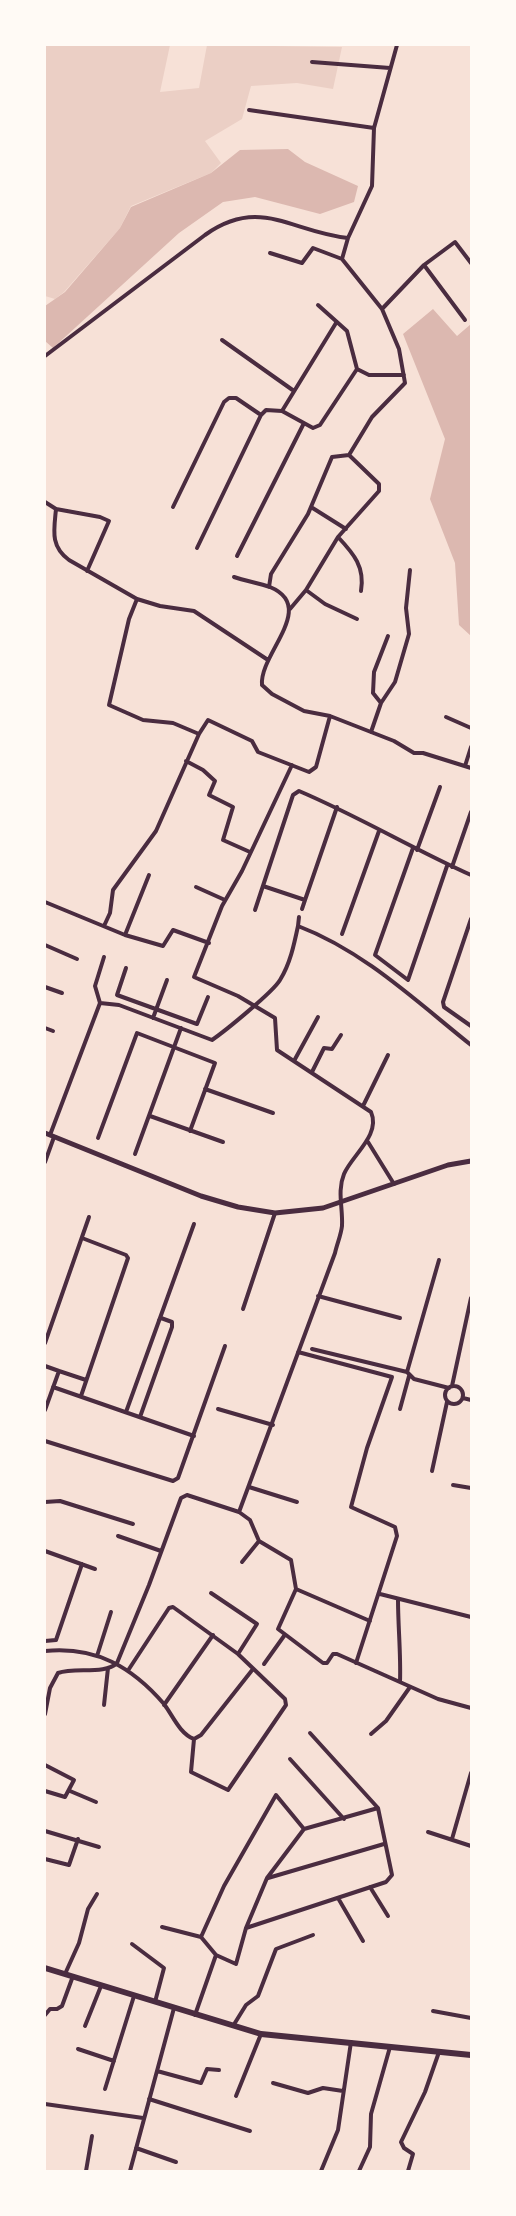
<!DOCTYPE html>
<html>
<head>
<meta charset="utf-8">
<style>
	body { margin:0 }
	#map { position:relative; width:516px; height:2216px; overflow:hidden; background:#f7e1d7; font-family:"Noto Sans",sans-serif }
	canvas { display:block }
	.frame { position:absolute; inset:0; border:46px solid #fffaf5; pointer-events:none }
</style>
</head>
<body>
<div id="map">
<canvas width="516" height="2216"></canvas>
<div class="frame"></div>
</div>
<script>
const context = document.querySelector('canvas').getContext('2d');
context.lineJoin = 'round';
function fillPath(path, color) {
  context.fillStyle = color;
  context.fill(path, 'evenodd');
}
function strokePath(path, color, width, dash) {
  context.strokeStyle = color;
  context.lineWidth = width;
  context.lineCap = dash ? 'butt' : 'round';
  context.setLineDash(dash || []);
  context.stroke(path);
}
fillPath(new Path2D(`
	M45,45H170L160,92L199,88L207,45L342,47L333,89L297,83L251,86L242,119L205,141L221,163L211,173L131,206L120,228L64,292L55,299L45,296Z`), '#ebcfc5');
fillPath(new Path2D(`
	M288,149L305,162L358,186L354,202L320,214L255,197L223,202L179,233L53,348L45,341V306L65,292L120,228L131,207L211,173L240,150Z
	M433,309L457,336L471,324V636L459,625L455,563L430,499L445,439L403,334Z`), '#dcb8b0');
strokePath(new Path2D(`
	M312,62L390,68
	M249,110L374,128
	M270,253L302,263L313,248L342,259
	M424,265L465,320
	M318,305L347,331L357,369
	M382,309L424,265L455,242L471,263
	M222,340L294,391
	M45,356L205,235C260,196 291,232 348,238
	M282,411L336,323
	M45,502L56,509C54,530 50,546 69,560L137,599L160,606L194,611L268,660
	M173,507L224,402L229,398H236L261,415
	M311,507L346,529
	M56,509L100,517L109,521L87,571
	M338,537C354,554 365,567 361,591
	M197,548L261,415L266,410L282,411L313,428L320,425L357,369L369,375H404
	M237,556L304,423
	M234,577C245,581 259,583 270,587C318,607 259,654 262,685L272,694L304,711L330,716L394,741L414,753H423L471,768
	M269,587L271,574L308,514L332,457L349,455L372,417L405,383L399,349L382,309L342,259L348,238L372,186L374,128L397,45
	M306,590L325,604L357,619
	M137,599L129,619L109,705L143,720L173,723L199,734L208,720L252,741L258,752L309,772L316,767L330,716
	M290,609L306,590L338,537L379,491V484L349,455
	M381,703L395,682L409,634L406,608L410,570
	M446,717L471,728
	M371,732L381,703L373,693L374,672L388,636
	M186,761L203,770L215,781L209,795L233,807L223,840L250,852
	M465,766L471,747
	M413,848L375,955L408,980L447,866
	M417,850L440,787
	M452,867L471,812
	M263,886L305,900L302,909
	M196,887L225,900
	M305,900L337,807
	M45,902L125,935L149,875
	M255,910L293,795L299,791C358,816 413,849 471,875
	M299,917L298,926C364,951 417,1002 471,1045
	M471,919L443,1002L444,1007L471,1026
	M104,926L110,913L113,890L156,831L199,734
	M342,934L379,831
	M125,935L163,946L173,930L209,943
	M45,945L77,959
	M126,968L117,995L197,1024L208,997
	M45,987L62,993
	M100,1003L95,986L104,957
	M153,1018L167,980
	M45,1028L53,1031
	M294,1061L318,1017
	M312,1072L324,1048L332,1049L341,1035
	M205,1089L273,1113
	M363,1106L388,1055
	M150,1116L223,1142
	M50,1135L100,1003L119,1005L212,1040C225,1031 273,992 280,980C290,964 294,945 298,926
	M98,1138L137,1033L215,1063L190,1131
	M368,1142L394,1184
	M135,1154L181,1028
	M45,1162L54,1137
	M439,1260L407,1372L414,1379L449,1388
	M318,1296L400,1318
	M243,1309L275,1213
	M45,1343L89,1217
	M312,1349L407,1372
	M298,1352L392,1377L367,1448L351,1507L395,1527L397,1536L356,1663
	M45,1366L59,1371L45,1410
	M59,1371L86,1380
	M445 1395a9 9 0 1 1 18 0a9 9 0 1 1-18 0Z
	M452,1386L471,1298
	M53,1387L194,1436
	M81,1396L128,1258L126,1255L82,1238
	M463,1398L471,1400
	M218,1409L273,1425
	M400,1409L409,1376
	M126,1412L194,1224
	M140,1417L172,1327V1322L161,1318L159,1320
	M45,1441L173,1481L178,1478L225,1346
	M432,1471L447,1402
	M453,1485L471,1488
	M249,1487L297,1502
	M45,1502L60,1501L133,1524
	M239,1512L250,1520L259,1541L291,1560L296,1589L370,1621
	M118,1536L161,1551
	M45,1551L95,1569
	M242,1562L259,1541
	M296,1589L278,1629L323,1663H327L333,1654H337L438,1699L471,1708
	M211,1593L257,1624L238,1654
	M380,1594L471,1617
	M398,1599C398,1627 401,1654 400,1682
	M45,1641L56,1640L82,1564
	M45,1651C96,1646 132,1667 164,1704C173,1716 180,1734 194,1739
	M97,1656L111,1612
	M264,1664L284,1636
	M129,1669L169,1608L173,1607L238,1654L285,1699L286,1705L228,1790L191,1772L194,1739L201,1735L253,1669
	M104,1705L108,1668
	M164,1705L213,1635
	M45,1714L50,1688L58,1673C75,1667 105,1675 117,1663L149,1585L181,1498L187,1495L239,1512L335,1253C337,1244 341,1235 342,1226C343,1208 337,1191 344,1174C352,1155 381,1135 371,1112L277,1050L275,1018L238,996L194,977L222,906L242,871L292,765
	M371,1734L386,1721L410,1687
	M290,1759L344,1819
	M45,1765L74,1780L65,1797L45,1791
	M70,1791L96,1802
	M304,1829L378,1808
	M45,1831L99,1847
	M428,1832L471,1846
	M452,1839L471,1773
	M45,1859L69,1865L78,1839
	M268,1878L384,1844
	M370,1887L388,1916
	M338,1898L363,1941
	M162,1927L201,1937
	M246,1928L386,1882L392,1875L378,1808L310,1733
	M132,1944L164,1968L155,2002
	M65,1974L79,1943L88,1909L97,1894
	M433,2011L471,2018
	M45,2015L50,2009H57L62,2006L73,1976
	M195,2015L216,1955L201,1937L224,1886L276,1795L304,1829L267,1878L246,1928L236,1964L216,1955
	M85,2026L101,1986
	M233,2026L246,2005L258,1996L276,1949L313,1935
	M78,2049L114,2061
	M157,2071L201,2083L207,2069L219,2070
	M273,2083L308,2093L323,2088L343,2091
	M105,2089L134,1996
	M236,2096L261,2034
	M149,2099L250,2131
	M45,2104L143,2118
	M136,2148L176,2162
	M86,2171L92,2136
	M130,2171L174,2008
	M321,2171L338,2130L351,2042
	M359,2171L370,2147L371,2114L390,2047
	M408,2171L413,2154L404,2148L401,2142L425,2092L439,2052`), '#4a2c40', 4);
strokePath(new Path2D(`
	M45,1133L201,1196L238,1207L275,1213L323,1208L448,1165L471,1161`), '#4a2c40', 5);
strokePath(new Path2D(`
	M45,1968L261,2034L471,2055`), '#4a2c40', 6);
</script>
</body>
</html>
